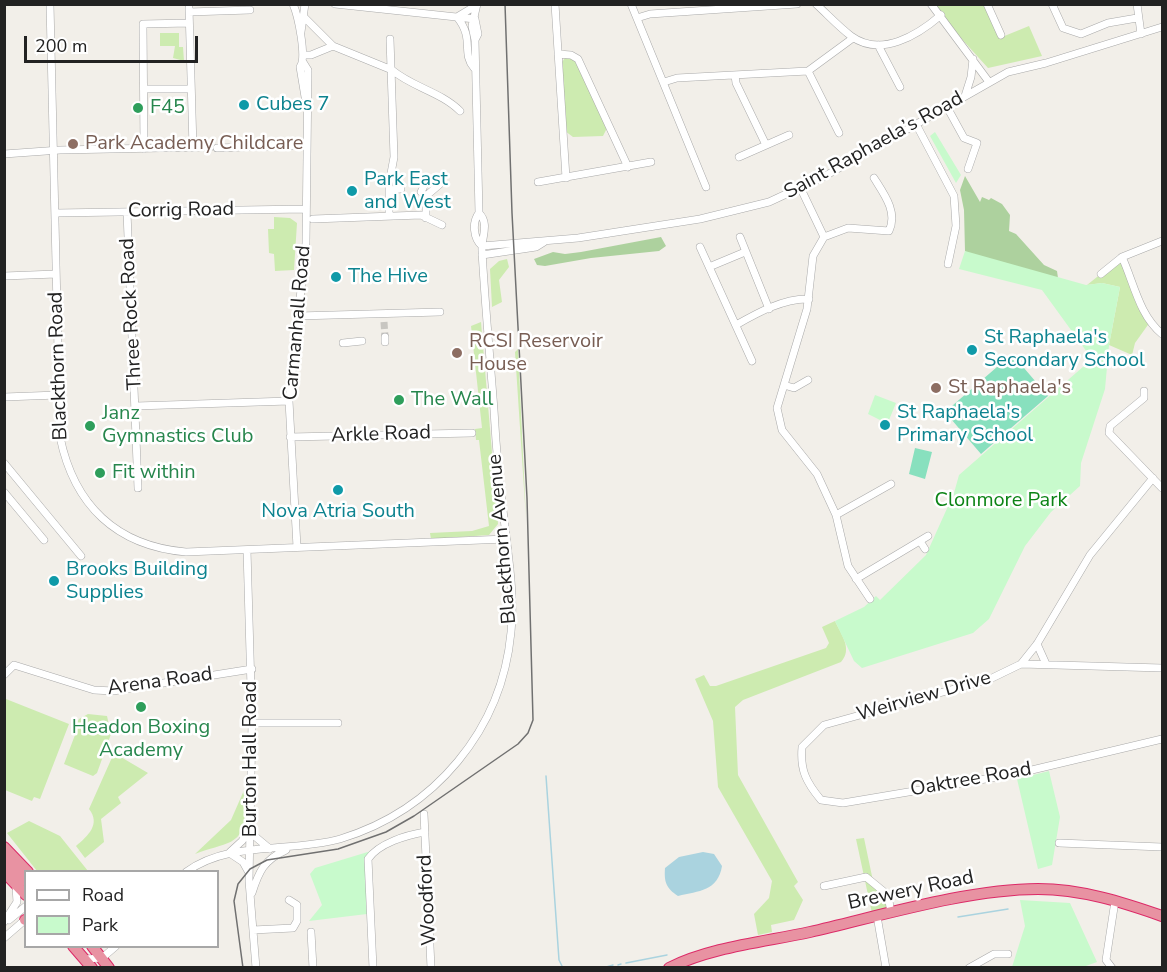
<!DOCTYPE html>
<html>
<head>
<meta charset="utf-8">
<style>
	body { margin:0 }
	#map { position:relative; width:1167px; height:972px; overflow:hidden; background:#f2efe9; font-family:"Nunito Sans",sans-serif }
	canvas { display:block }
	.frame { position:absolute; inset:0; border:6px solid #222; pointer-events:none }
	.legend { position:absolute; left:24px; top:870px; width:195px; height:78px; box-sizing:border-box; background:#fff; border:2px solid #a7a7a7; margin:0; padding:8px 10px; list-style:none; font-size:18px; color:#222 }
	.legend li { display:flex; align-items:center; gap:12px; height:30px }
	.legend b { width:30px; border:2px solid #a7a7a7 }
	.scale { position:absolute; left:24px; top:36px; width:174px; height:27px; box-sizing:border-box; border:3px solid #222; border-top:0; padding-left:8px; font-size:18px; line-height:21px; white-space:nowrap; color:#222; -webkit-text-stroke:4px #fff; paint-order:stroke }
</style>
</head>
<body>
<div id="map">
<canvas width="1167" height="972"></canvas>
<div class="frame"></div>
<ul class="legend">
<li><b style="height:8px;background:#fff"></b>Road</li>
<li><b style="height:16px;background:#c8facc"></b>Park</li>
</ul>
<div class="scale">200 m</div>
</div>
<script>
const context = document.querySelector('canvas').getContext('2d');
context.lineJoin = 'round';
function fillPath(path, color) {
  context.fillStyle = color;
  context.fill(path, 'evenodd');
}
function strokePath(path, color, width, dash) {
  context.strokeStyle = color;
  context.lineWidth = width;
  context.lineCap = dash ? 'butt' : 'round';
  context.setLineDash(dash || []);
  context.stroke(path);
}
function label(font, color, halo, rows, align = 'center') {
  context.font = font + ' "Nunito Sans",sans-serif';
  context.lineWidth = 5;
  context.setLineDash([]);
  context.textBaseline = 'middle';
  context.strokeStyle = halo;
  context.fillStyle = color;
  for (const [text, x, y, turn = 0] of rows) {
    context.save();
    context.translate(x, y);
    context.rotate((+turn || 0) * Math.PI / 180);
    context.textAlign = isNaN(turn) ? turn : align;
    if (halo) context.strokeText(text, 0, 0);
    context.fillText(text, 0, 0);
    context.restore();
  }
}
fillPath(new Path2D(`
	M931,5H987L1002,37L1029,26L1042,56L988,68Z
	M160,33H179V47H183L184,61L173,58L175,46H160Z
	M565,58L574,59L607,128L603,136L573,137L565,131L562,62Z
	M274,217L290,218L297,223L294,270L275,271L274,254L269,253L268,229H274Z
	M1122,257L1150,322L1135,343L1132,355L1109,345L1120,287L1102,283L1087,285Z
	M507,259L509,267L499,280L502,302L492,307L490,269L499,261Z
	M481,322L498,524L489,535L431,539L430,533L472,531L489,526L479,440H476L475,429L482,428L471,326Z
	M518,349L526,519L515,352Z
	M835,621C841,634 853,649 841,662L743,700L735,707L738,775L798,882L794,886L803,900L794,920L771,925L772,932L758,935L754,914L769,898L772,881L718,787L713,721L695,679L704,675L710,686H716L826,648L829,643L822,627Z
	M6,699L69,724L40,799L34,797L32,801L5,790Z
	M88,714L107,716L111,734L97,773L93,776L64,764L75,735L73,730L79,719Z
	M114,753L148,773L118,797L121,803L101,819L104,842L85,858L76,846C88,836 101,824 89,809Z
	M245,788C248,792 247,802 246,809C245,848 224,842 195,854L231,820Z
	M29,821L60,836L88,871H37L7,833Z
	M864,838L873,881L888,895L891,913L873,918L856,839Z`), '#cdebb0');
fillPath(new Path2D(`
	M965,176L980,202L982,197L989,200L991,198L1002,204L1010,215L1009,231L1016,234L1044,265L1057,271L1058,278L983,264L965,251L964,210L960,190Z
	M661,237L666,246L659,251L591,258L545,266L537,265L534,259L553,252L565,254L581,252Z`), '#add19e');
fillPath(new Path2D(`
	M935,132L961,175L956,183L930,136Z
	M965,251L1086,285L1102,283L1120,287L1109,345L1105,389L1081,463L1080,486L1051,512L1025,546L989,619L973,633L862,668L854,661L835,621L864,607L876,596L880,600L926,555L954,493L959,475L1092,359L1042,290L959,269Z
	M875,395L896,403L889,420L885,419L884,422L868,414Z
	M1049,771L1060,817L1052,865L1038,869L1017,779Z
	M371,851L365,863L367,914L309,921L322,905L310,874L315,868Z
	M1020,900L1070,903L1097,962L1083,967H1012L1025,926Z`), '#c8facc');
fillPath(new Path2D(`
	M1012,354L1048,396L981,454L945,412Z
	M915,448L932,452L925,479L909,474Z`), '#88e0be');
fillPath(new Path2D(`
	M703,852L714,854L722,866C718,891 699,891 678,896C666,888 664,882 665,868L679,857Z`), '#aad3df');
strokePath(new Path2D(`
	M546,776L559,960L563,968
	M958,917L1008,909
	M626,963L667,955
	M618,965L621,964
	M603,968L613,965`), '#aad3df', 1.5);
strokePath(new Path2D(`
	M384,322L385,337`), '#c8c6c1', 7, [7, 3.5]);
const minor = new Path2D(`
	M50,4L60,437C74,505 116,546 186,552L506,539
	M293,4C298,15 307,58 300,67L305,97
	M335,4L475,19
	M555,4L566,178
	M631,4L706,187
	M816,4C828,15 839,27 851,36C881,58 918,35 941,15
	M931,4L989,82
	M987,4L1001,35
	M1052,4L1063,28L1081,34L1108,23L1137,18
	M1137,4L1141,34
	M189,8L193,148
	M189,12L250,10
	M303,16L333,46L392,70C412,87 441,92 460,111
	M457,17C475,39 461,53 474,68
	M457,17L477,5
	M637,18L650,14L797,4
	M301,32L305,4
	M475,40L478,34L475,19
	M878,45L900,87
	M558,54L571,55L578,59L628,167
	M303,55H311L333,46
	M808,71L839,133
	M735,75L736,83L766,145
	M664,82L677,78L808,71L853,38
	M144,89H190
	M965,96L971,77L973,59
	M947,107L964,138L977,143L968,169
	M916,124L954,196L956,226L948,264
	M217,148L306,145
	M144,149L143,24L189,23
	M4,154L60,150L210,147
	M739,157L789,135
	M538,182L651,162
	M801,189L824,237L813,256L807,309L777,408L782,430L817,474L836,515L848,566L870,599
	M389,190L401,189
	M127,212L138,488
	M56,213L305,209
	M479,213C472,222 473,238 482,246
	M389,215V184L394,157L390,39
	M426,218V196L440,184L437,180H427L421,192L426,196
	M313,219L421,215L442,225
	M740,237L769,309
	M824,237L848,228L889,231C898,212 884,194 874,178
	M482,246L578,238L700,219L769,202L825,176L1008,72L1046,63L1162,27
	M700,247L752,361
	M482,255L536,247L544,242
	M1122,257C1134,283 1139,315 1162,334
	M709,267L745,252
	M1101,274L1122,257L1162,241
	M4,276L56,274
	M298,316L440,312
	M736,325C757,313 784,298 809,299
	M385,337V342
	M343,343L362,341
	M784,385L794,388L808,380
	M1144,391V398L1110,426L1109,433L1162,488
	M4,397L58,395
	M136,406L289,401
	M290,437L472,433
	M4,463L81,556
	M1153,478L1090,555L1037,644L1021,664L990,679L824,725L802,747C800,770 806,782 821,800L843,803L1015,774L1162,739
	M4,492L44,540
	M836,515L891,484
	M920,541L925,549
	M297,547L289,401L306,243L308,70L303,62
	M247,550L252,723L249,881L256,968
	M856,579L928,536
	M1037,644L1046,664
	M1021,664L1162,668
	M4,675L14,665L94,690L113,691L252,669
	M252,723H338
	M424,814L431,968
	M252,834L270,849
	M1059,843L1162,847
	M230,852L242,841L250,829
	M231,854L243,862L248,871
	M186,872C230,840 290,853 340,839C435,810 502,730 511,632C515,594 508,555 504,518C499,482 496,446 494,410C490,357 485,304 482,251C481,238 490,224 479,213L475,40L472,26L477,4
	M824,886L866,877L888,895L891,913
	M252,893C259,871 264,860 286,850
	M877,916L886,968
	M9,920L26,906
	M4,922L17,902L16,887
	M253,930L293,928L297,921V905L289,900
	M311,932L313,968
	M4,938L26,919
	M85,959L102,958L116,946
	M373,968L368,859C379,843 407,835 425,832
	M969,968L994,954H1008
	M1112,968L1106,960L1115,901`);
const highway = new Path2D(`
	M4,847L28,872
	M4,860L26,881
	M4,872L26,895
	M25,920H26
	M73,946L92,968
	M92,946L109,968
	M669,968C711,947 764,942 810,932C880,916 968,889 1038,889C1081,889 1122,902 1162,916`);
strokePath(minor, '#a9a9a9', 8);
strokePath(highway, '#dc2a67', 12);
strokePath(minor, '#fff', 7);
strokePath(highway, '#e892a2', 10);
strokePath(new Path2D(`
	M243,968L234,901L238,884L250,869L267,860L338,849L386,832L414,816L518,744L528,733L533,720L527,498L512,213L505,4`), '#707070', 1.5);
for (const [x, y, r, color] of [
	[244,105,6,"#0f9aa8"],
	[138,108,6,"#2e9e5b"],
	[73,144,6,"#8d6e63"],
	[352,191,6,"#0f9aa8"],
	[336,277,6,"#0f9aa8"],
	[972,350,6,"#0f9aa8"],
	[457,353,6,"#8d6e63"],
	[936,388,6,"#8d6e63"],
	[399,400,6,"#2e9e5b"],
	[885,425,6,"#0f9aa8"],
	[90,426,6,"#2e9e5b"],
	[100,473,6,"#2e9e5b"],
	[338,490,6,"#0f9aa8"],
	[54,581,6,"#0f9aa8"],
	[141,707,6,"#2e9e5b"]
]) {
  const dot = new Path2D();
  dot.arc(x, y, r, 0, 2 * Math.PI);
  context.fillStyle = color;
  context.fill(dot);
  strokePath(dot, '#fff', 2);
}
label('20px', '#0d838f', '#fff', [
	["Cubes 7",256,105],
	["Park East",364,180],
	["and West",364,203],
	["The Hive",348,277],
	["St Raphaela's",984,338],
	["Secondary School",984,361],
	["St Raphaela's",897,413],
	["Primary School",897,436],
	["Nova Atria South",338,512,"center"],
	["Brooks Building",66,570],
	["Supplies",66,593]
], 'left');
label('20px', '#27864d', '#fff', [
	["F45",150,108],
	["The Wall",411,400],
	["Janz",102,414],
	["Gymnastics Club",102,437],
	["Fit within",112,473],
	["Headon Boxing",141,728,"center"],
	["Academy",141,751,"center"]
], 'left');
label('20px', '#785e54', '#fff', [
	["Park Academy Childcare",85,144],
	["RCSI Reservoir",469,342],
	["House",469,365],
	["St Raphaela's",948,388]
], 'left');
label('20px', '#222', '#fff', [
	["Saint Raphaela’s Road",874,146,-29],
	["Corrig Road",181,211,-1],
	["Three Rock Road",132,314,-93],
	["Carmanhall Road",298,323,-85],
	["Blackthorn Road",59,366,-92],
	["Arkle Road",381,435,-2],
	["Blackthorn Avenue",503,539,-95],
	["Arena Road",160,682,-8],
	["Weirview Drive",924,697,-16],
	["Burton Hall Road",251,759,-90],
	["Oaktree Road",971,780,-10],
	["Brewery Road",911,891,-12],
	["Woodford",428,900,-93]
]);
label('20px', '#0c8416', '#fff', [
	["Clonmore Park",1001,501]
]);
</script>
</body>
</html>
